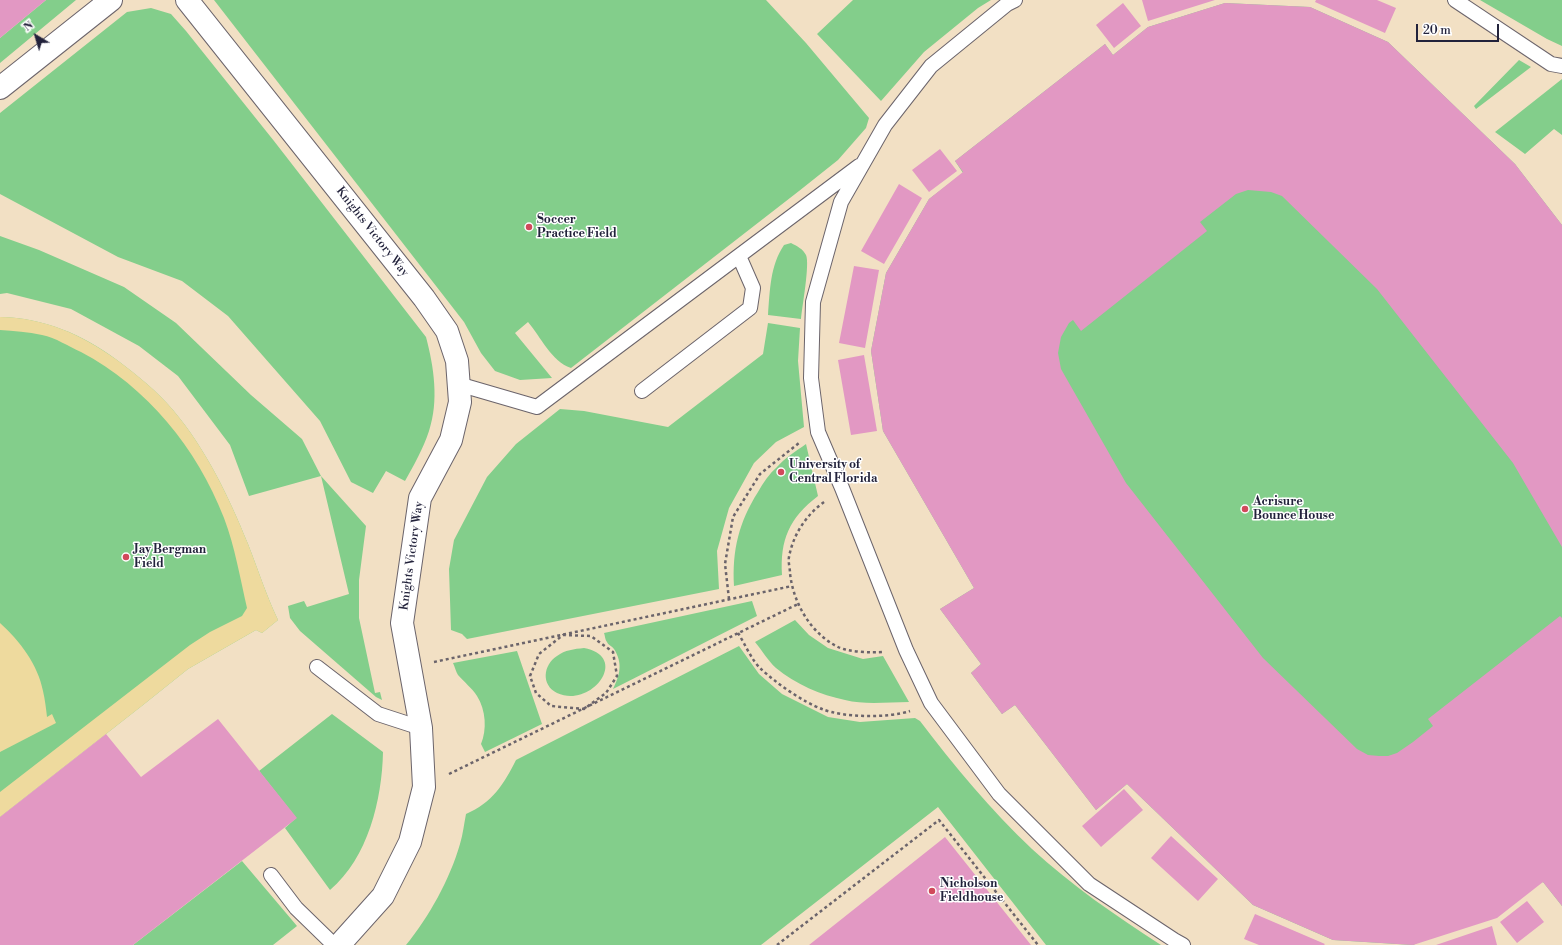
<!DOCTYPE html>
<html>
<head>
<meta charset="utf-8">
<style>
	body { margin:0 }
	#map { position:relative; width:1562px; height:945px; overflow:hidden; background:#f2e0c4; font-family:"Libre Bodoni",serif }
	canvas { display:block }
	.north { position:absolute; left:16px; top:16px; width:40px; height:40px; -webkit-text-stroke:3px #fff; paint-order:stroke; rotate:322deg; font-size:11px; font-weight:700; line-height:16px; text-align:center; color:#22223b }
	.north::after { content:''; display:block; margin:auto; width:14px; height:18px; background:#22223b; clip-path:polygon(50% 0,100% 100%,50% 72%,0 100%) }
	.scale { position:absolute; left:1416px; top:24px; width:83px; height:18px; box-sizing:border-box; border:2px solid #22223b; border-top:0; padding-left:5px; font-size:12px; line-height:14px; white-space:nowrap; color:#22223b; -webkit-text-stroke:3px #fff; paint-order:stroke }
</style>
</head>
<body>
<div id="map">
<canvas width="1562" height="945"></canvas>
<div class="north">N</div>
<div class="scale">20 m</div>
</div>
<script>
const context = document.querySelector('canvas').getContext('2d');
context.lineJoin = 'round';
function fillPath(path, color) {
  context.fillStyle = color;
  context.fill(path, 'evenodd');
}
function strokePath(path, color, width, dash) {
  context.strokeStyle = color;
  context.lineWidth = width;
  context.lineCap = dash ? 'butt' : 'round';
  context.setLineDash(dash || []);
  context.stroke(path);
}
function label(font, color, halo, rows, align = 'center') {
  context.font = font + ' "Libre Bodoni",serif';
  context.lineWidth = 3;
  context.setLineDash([]);
  context.textBaseline = 'middle';
  context.strokeStyle = halo;
  context.fillStyle = color;
  for (const [text, x, y, turn = 0] of rows) {
    context.save();
    context.translate(x, y);
    context.rotate((+turn || 0) * Math.PI / 180);
    context.textAlign = isNaN(turn) ? turn : align;
    if (halo) context.strokeText(text, 0, 0);
    context.fillText(text, 0, 0);
    context.restore();
  }
}
fillPath(new Path2D(`
	M46,0H76L0,63V38Z
	M214,0H766L806,43L869,118L866,128L838,160L799,191L571,368C551,361 541,337 528,322L515,333L552,378L520,380L495,371L481,353L464,322Z
	M853,0H991L978,8L924,52L881,101L817,34Z
	M1480,0H1562V46L1547,39Z
	M1225,3L1310,7L1388,42L1515,164L1562,225V906L1543,882L1413,945L1333,940L1253,905L1127,784L1096,810L1015,705L1002,714L971,673L981,664L940,609L974,588L883,431L871,351L886,273L929,199L963,173L955,161L1105,44L1113,55L1148,27Z
	M151,8L171,14L186,31L274,141L426,337C434,367 439,401 429,431C423,449 414,465 405,481L386,471L373,493L351,482L320,421L228,316L182,281L118,257L0,194V113L127,12Z
	M1519,60L1531,67L1476,109L1474,106Z
	M1562,79V135L1554,129L1525,154L1495,132Z
	M0,236L39,250L124,287L176,323L251,395L302,439L321,476L366,526L359,580V618L375,693L380,692L382,700L376,697L300,631L290,618L288,606L304,601L307,607L349,594L321,476L249,496L230,445L178,376L139,346L71,309L7,293L0,294Z
	M791,243C797,246 803,249 806,255C810,264 802,307 801,319L768,315C770,290 770,266 784,245Z
	M0,317C44,318 82,334 117,360C137,375 157,391 173,410C206,449 229,497 248,544C258,569 266,595 278,620L262,633L256,630L188,669L143,705L0,817Z
	M768,323L800,328L798,361L804,427L776,442L754,463L729,508L717,551L719,589L467,639L462,634L451,630L449,569L454,540L487,477L516,444L560,409L584,411L668,427L763,354Z
	M806,444L818,496C789,518 780,540 782,575L734,586C732,550 739,522 758,492C763,483 769,474 777,467C785,458 796,451 806,444Z
	M752,601L757,616L613,689C620,675 623,663 614,649C612,646 608,645 607,642C605,640 605,635 604,633Z
	M795,620L809,635L828,648L863,659L883,656L909,702C888,702 865,705 845,700C821,695 795,684 776,668C768,661 762,650 755,642Z
	M739,646L759,674L782,694L828,717L860,722L915,718L920,721C954,766 991,810 1032,849C1071,885 1116,916 1161,945H1046L938,807L761,945H406C429,917 450,879 460,844C463,834 464,824 466,814C492,803 504,784 516,760Z
	M584,648C631,657 591,709 557,693C541,685 543,665 557,656C565,650 574,649 584,648Z
	M517,651L542,724L485,752L481,744C487,730 486,710 477,696C472,688 464,682 458,675C456,672 455,667 453,663Z
	M332,714L383,752C382,800 368,858 330,890L285,828L296,818L259,771Z
	M242,861L297,926L273,945H133Z`), '#83ce8b');
fillPath(new Path2D(`
	M0,317C45,318 81,334 117,360C137,375 157,391 173,410C206,449 229,497 248,544C258,569 266,595 278,620L262,633L256,630L188,669L143,705L0,817V792L190,645L210,632L242,616L247,608C240,578 235,547 224,518C197,448 147,387 81,352C68,346 56,338 42,335C28,332 14,331 0,330Z
	M0,623C20,641 38,665 43,691C45,700 46,708 47,717L52,714L56,723L0,752Z`), '#eeda9e');
fillPath(new Path2D(`
	M0,0H46L0,38Z
	M1142,0H1215L1148,21Z
	M1316,0H1377L1396,8L1385,33L1315,2Z
	M1123,3L1141,26L1114,48L1096,25Z
	M1225,3L1310,7L1388,42L1515,164L1562,225V547L1513,463L1377,289L1282,196L1271,192L1248,190L1236,194L1200,222L1207,231L1081,331L1073,320L1069,323L1061,337L1058,353L1061,369L1126,483L1263,658L1357,749L1368,755L1379,756H1388L1397,753L1413,742L1433,726L1428,719L1560,616L1562,618V906L1543,882L1497,918L1413,945L1333,940L1253,905L1127,784L1096,810L1015,705L1002,714L971,673L981,664L940,609L974,588L883,431L871,351L886,273L929,199L963,172L955,161L1105,44L1113,55L1148,27Z
	M940,149L957,171L929,192L912,170Z
	M899,184L922,198L884,264L861,251Z
	M854,266L879,270L865,348L839,343Z
	M864,355L877,431L851,435L838,360Z
	M218,719L297,818L133,945H0V817L106,734L141,777Z
	M1124,789L1143,810L1101,847L1082,826Z
	M1171,836L1218,879L1198,901L1151,858Z
	M945,837L1031,945H809Z
	M1527,901L1544,922L1517,943L1500,922Z
	M1255,914L1325,944L1324,945H1259L1244,939Z
	M1492,926L1497,945H1436Z`), '#e298c3');
const lane = new Path2D(`
	M1015,0L1007,4L931,66L885,125L841,202L813,302L811,378L818,432L842,488L906,650L931,703L999,794L1089,884L1174,940L1183,945
	M1455,0L1551,64L1562,66
	M458,384L537,407L859,166
	M642,391L750,308L753,288L739,256
	M317,667L378,714L421,728
	M271,875L296,908L334,945`);
const street = new Path2D(`
	M187,0L424,298L447,331L457,361L460,402L451,440L420,498L402,623L421,728L424,787L410,842L383,896L339,945
	M0,88L111,0`);
strokePath(lane, '#6b646b', 16);
strokePath(street, '#6b646b', 24);
strokePath(new Path2D(`
	M824,502C806,515 793,535 789,557C788,562 790,568 790,573C793,602 810,633 838,647C848,652 872,653 883,652
	M729,599L725,564L733,517L760,474L799,443
	M738,633C745,644 752,661 761,669C776,683 803,702 822,709C844,718 889,718 910,711
	M563,635L591,636L613,652L617,676L606,693L584,709L551,706L536,693L530,676L539,654Z
	M434,662L792,586
	M449,774L798,604
	M777,945L939,820L1038,945`), '#6b646b', 2.5, [3, 3]);
strokePath(lane, '#fff', 14);
strokePath(street, '#fff', 22);
for (const [x, y, r, color] of [
	[529,227,4,"#d1495b"],
	[781,472,4,"#d1495b"],
	[1245,509,4,"#d1495b"],
	[126,557,4,"#d1495b"],
	[932,891,4,"#d1495b"]
]) {
  const dot = new Path2D();
  dot.arc(x, y, r, 0, 2 * Math.PI);
  context.fillStyle = color;
  context.fill(dot);
  strokePath(dot, '#fff', 1.5);
}
label('bold 12px', '#22223b', '#fff', [
	["Soccer",537,220],
	["Practice Field",537,234],
	["University of",789,465],
	["Central Florida",789,479],
	["Acrisure",1253,502],
	["Bounce House",1253,516],
	["Jay Bergman",134,550],
	["Field",134,564],
	["Nicholson",940,884],
	["Fieldhouse",940,898]
], 'left');
label('12px', '#22223b', '#fff', [
	["Knights Victory Way",372,232,52],
	["Knights Victory Way",412,556,-82]
]);
</script>
</body>
</html>
